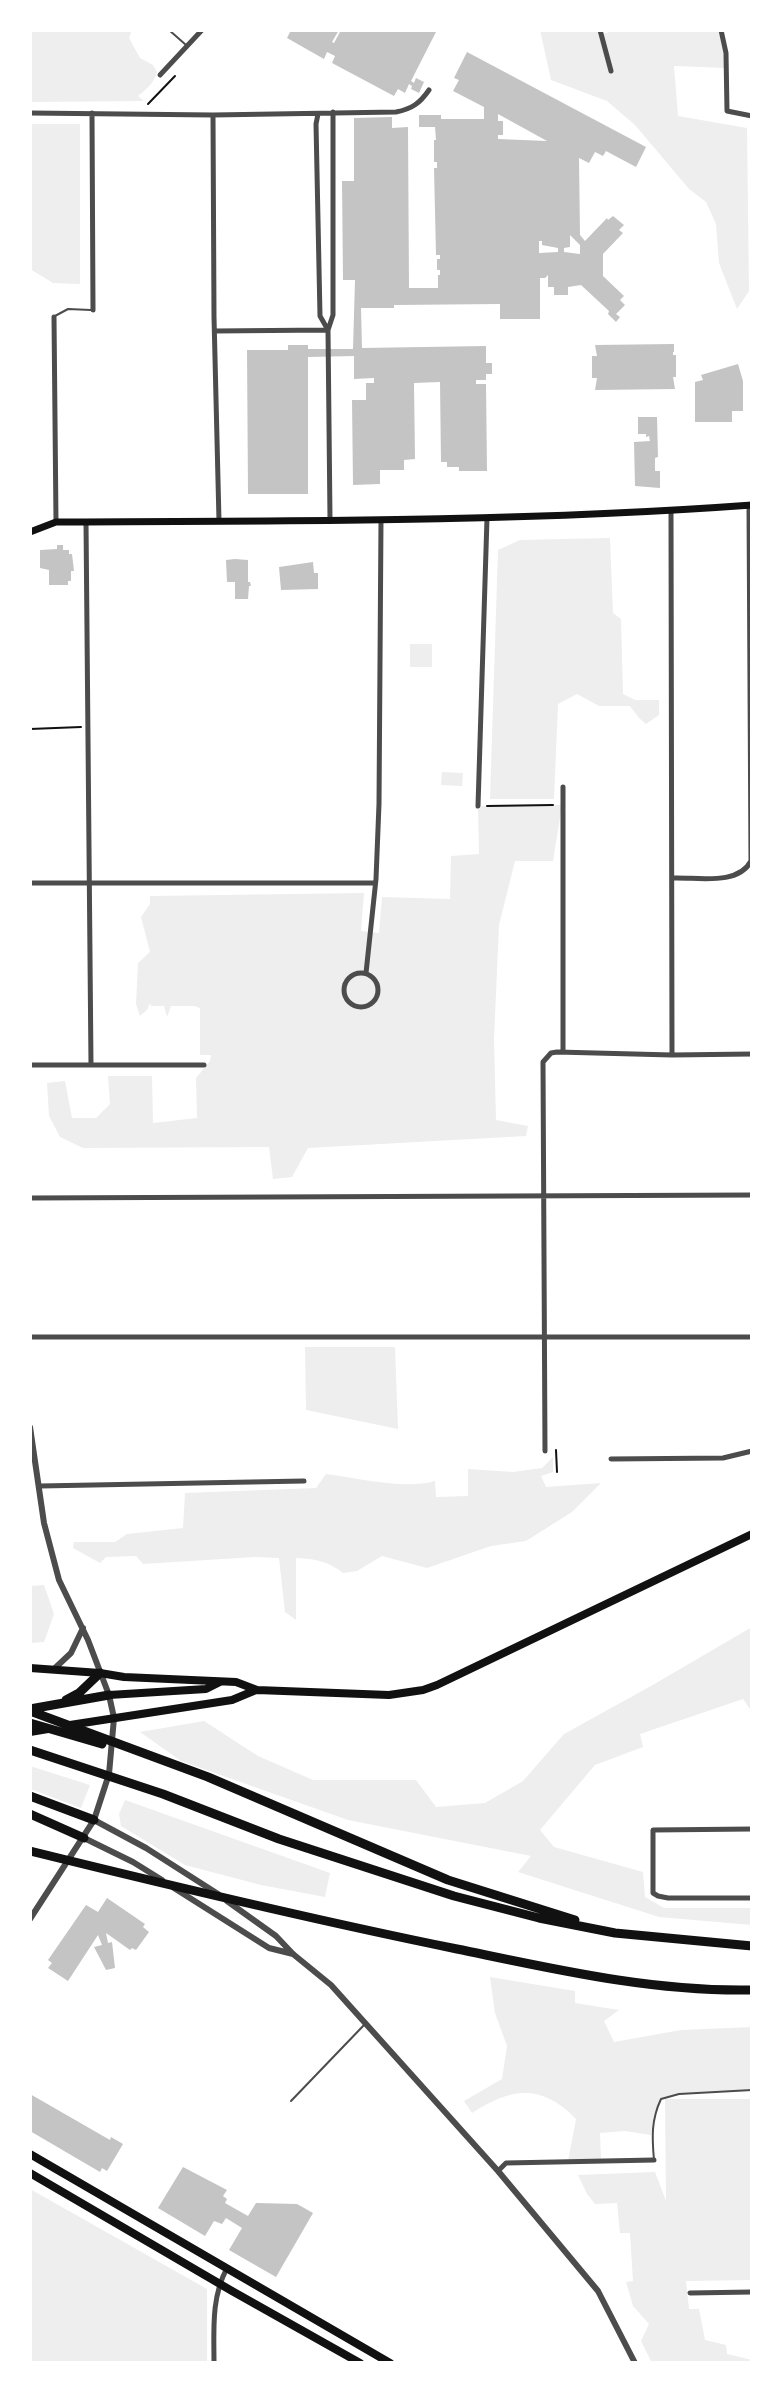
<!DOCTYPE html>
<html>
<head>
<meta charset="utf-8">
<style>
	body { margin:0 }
	#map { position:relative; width:782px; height:2393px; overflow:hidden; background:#fff; font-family:"DejaVu Sans",sans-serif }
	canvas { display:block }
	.frame { position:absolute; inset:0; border:32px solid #fff; pointer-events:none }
</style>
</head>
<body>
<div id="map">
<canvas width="782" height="2393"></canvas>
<div class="frame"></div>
</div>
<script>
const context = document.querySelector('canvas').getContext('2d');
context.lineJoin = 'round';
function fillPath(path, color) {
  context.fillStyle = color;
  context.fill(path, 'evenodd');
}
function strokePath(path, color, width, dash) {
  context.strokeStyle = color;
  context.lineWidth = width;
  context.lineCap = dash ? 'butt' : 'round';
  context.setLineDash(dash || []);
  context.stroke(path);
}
fillPath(new Path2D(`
	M30,30H132L129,38L140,58L153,65L157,72C153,84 148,88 138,96L144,101L30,102Z
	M540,30H600L602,34L617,30H721L727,68L674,66L678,116L747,128L749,291L737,309L719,263L716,224L706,202L689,189L635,125L607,101L551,80Z
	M30,124H80V284L53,283L30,269Z
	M610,538L613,613L621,619L623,694L635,700H659V715L646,724L639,718L630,706H599L577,694L558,704L554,799H490L498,550L520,540Z
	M410,644H432V667H410Z
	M442,772L463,773L462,786L441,785Z
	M562,805L553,861H515L499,925L494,1039L496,1120L528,1126L526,1136L308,1148L292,1177L273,1179L269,1147L83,1148L60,1137L49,1116L47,1083L65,1081L72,1118H96L110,1104L108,1076H152L153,1123L197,1118L196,1078L210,1061L211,1055H200V1008L194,1006H171L167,1017L164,1006H151L150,1003L147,1010L140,1016L136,1004L138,963L150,952L141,917L150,904V896L364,893L361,931L379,933L382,897L450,899L451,856L479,854L478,806Z
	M305,1347H395L398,1429L306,1410Z
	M553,1457V1472L541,1476L546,1487L601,1483L572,1512L526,1541L491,1546L427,1568L382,1556L357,1571L343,1573C328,1561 315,1559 296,1558V1620L285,1612L279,1558L255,1557L143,1564L136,1556L106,1557L100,1563L73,1548L74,1542H115L127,1534L183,1528L185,1493L316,1488L326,1474C357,1478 405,1490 435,1481L436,1497L468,1496V1469L513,1472L542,1468Z
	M44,1585L54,1614L44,1642L30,1643V1586Z
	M752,1627V1712L743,1699L640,1734L643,1747L595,1765L540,1830L554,1847L643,1872L645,1897L664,1908H752V1925L659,1917L518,1872L531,1856L348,1820L181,1761L140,1732L204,1721L258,1756L313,1780H416L436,1807L485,1803L523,1781L564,1734L651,1686Z
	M30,1766L90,1785L81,1808L30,1789Z
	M125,1800L330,1873L325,1897L261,1885L185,1865L121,1826L119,1814Z
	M490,1977L575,1991V2003L619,2010L604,2021L614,2042L681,2030L752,2027V2090L679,2094L661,2099L654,2113L651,2135L625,2131L600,2133L601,2160L568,2161L576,2119C541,2083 511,2088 472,2113L464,2101L502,2079L507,2046L495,2013Z
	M665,2099H752V2280L686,2281L689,2309H699L705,2340L726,2345L727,2354L752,2360V2363H652L641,2341L649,2324L633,2306L626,2282L633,2281L630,2233H620L617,2203L595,2204L587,2194L578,2175L655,2172L666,2201Z
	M30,2189L207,2289V2363H30Z`), '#eee');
fillPath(new Path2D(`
	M291,30H339L332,42L334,43L341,30H437L411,81L414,83L416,78L424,82L419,93L411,89L412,86L409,84L405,93L398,89L394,96L332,63L335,56L327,52L324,59L287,38Z
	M467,52L646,147L636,167L606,151L603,156L595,152L589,163L579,158L580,235L585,241L607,218L608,220L613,216L624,225L619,230L623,233L603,254V276L624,296L620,300L625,305L616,314L620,317L616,322L608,314L609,311L581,285L568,287V295H554V287H548V275L545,278H540V319H500V304L394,305V308H361L362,348L486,346V363H492V374H486V380H476V384H486L487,471H459V467H447V462H441L440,382L414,383L415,459L404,460V470H380V484L353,485L352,400H366V383H374V378L354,379V356L308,357V494H248L247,350H288V345H308V349H353L355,280H343L342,181H354V118L392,117V128L408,127L409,288H438V275H440V270H437V259H440V255H436L434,168H437V162H434V140H436L435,127H419V115H441V119H484V107L453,91L459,80L454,78ZM498,114L547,141L498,139V135H503V121H498ZM570,235L580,245V254L564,252V248L570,247ZM539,241H542V245L558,248V252L539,253Z
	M674,344V352H673V355H676V377H673L675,389L595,390L597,378H592V356H597L595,345Z
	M738,364L743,381V411H732V422H695V382L703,380L701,375Z
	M638,417H657L658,457L655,458V471H660V488L635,486L634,442L650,441L649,436L646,437V434H638Z
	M57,545H63V550H69V554H72L74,571H71V581H68V585H49V570L40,568V550L57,549Z
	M235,559L248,560V582H250L251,586H249L248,599H235V582H227L226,560Z
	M313,562L314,573H318V589L281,590L279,567Z
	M107,1898L145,1924L143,1927L149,1932L136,1950L132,1948L130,1950L106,1933L108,1943L112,1942L115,1968L106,1970L94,1947L102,1945L98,1935L68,1981L48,1968L52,1963L48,1960L86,1905L98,1912Z
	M30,2094L110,2140L111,2137L123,2144L107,2171L102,2168L100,2172L30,2131Z
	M183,2167L227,2190L223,2196L227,2199L225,2203L248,2216L256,2203L297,2204L313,2213L276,2277L229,2250L242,2228L226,2218L222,2224L214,2221L205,2236L158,2208Z`), '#c4c4c4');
strokePath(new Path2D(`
	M148,104L175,76
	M30,729L81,727
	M487,806L553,805
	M556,1450L557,1472`), '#111', 2);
strokePath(new Path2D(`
	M169,30L186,45
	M55,316L68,309L91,310
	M291,2101L365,2024
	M654,2160C652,2138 651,2120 661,2099L679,2094L752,2090`), '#4c4c4c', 2);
strokePath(new Path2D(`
	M600,30L611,71
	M721,30L726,53L727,111L752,116
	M160,75L202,30
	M30,113L213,115L396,112C412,109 420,103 429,90
	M92,113L93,310
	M318,114L316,124L320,316L328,330
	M213,115L214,317L219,521
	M54,317L56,522
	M215,331L327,330
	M671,511L672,1054
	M330,519L328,330L333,315V112
	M86,522L91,1065
	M478,806L487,518
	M673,878C697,877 738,886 751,861L749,506
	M30,883H375
	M344 990a17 17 0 1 1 34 0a17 17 0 1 1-34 0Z
	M366,973L376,879L379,804L381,520
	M563,1052V787
	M30,1065H204
	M30,1198L752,1195
	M30,1337H752
	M545,1451L543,1062L551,1053L557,1052L672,1055L752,1054
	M611,1459L723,1458L752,1451
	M40,1486L304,1481
	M752,1829L653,1830V1893L658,1896L668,1898H752
	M498,2171L506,2163L654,2160
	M690,2293L752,2292
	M214,2363C214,2330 211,2298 227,2268`), '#4c4c4c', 5);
strokePath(new Path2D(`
	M30,1427L44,1523L59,1580L88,1640L109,1695L114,1718L109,1774L94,1820L30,1919
	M54,1669L71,1653L83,1628
	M94,1820L146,1848L218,1894
	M84,1838L133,1862L162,1880
	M174,1888L269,1948L293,1954
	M227,1901L276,1936L293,1954L331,1985L498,2171L598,2291L635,2363`), '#4c4c4c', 6);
strokePath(new Path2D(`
	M30,532L56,522C288,521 521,522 752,505`), '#111', 7);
strokePath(new Path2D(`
	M30,1668L100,1673L124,1677L236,1682L257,1690L389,1695L423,1690L437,1685L752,1534
	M109,1695L206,1689L220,1682
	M70,1725L232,1700L256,1690
	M30,1732L48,1729
	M30,2154L390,2363
	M30,2173L232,2291L360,2363`), '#111', 8);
strokePath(new Path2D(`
	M66,1700L79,1693L100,1673
	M30,1709L109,1695
	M30,1711L208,1777L448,1880L575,1920
	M30,1723L102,1744
	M30,1750L163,1794L279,1839L454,1896L539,1918L615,1933L752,1946
	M30,1796L94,1820
	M30,1814L84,1838
	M30,1851C172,1886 314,1920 457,1949C554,1969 652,1992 752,1990`), '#111', 9);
</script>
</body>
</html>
